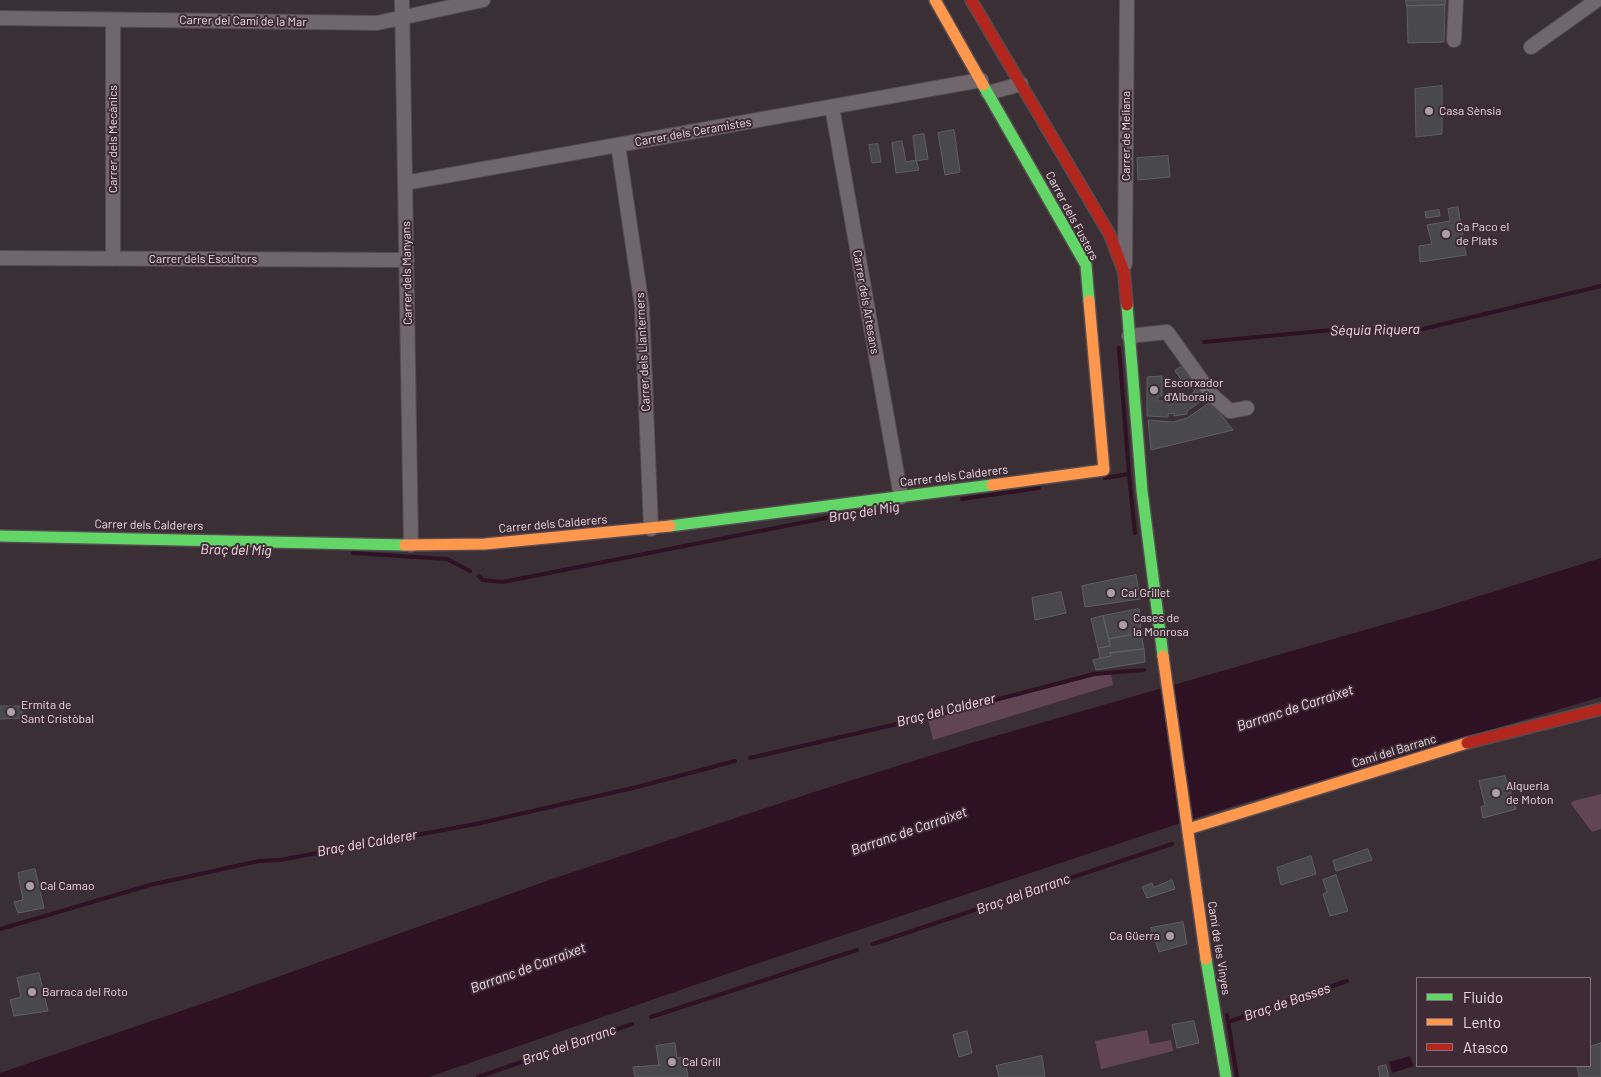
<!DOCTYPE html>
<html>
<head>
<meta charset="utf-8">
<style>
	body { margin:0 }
	#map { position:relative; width:1601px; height:1077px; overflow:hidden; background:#3a2f35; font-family:Barlow,sans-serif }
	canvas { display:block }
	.legend { position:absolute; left:1416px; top:977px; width:175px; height:90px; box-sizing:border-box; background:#3e2b35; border:1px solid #82717a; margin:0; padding:6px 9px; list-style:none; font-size:15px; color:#e7dbe1 }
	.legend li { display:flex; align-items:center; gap:10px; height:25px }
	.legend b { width:25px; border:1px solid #82717a }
</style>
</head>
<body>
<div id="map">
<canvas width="1601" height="1077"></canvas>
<ul class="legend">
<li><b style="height:6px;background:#63d668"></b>Fluido</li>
<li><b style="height:6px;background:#ff974d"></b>Lento</li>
<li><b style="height:6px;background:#b3261e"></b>Atasco</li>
</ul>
</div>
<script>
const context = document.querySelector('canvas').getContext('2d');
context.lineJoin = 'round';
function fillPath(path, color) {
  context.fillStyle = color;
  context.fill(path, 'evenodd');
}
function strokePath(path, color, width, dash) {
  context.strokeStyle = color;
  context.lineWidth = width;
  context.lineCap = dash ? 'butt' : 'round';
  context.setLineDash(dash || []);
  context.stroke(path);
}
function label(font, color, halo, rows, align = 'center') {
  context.font = font + ' Barlow,sans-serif';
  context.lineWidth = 4;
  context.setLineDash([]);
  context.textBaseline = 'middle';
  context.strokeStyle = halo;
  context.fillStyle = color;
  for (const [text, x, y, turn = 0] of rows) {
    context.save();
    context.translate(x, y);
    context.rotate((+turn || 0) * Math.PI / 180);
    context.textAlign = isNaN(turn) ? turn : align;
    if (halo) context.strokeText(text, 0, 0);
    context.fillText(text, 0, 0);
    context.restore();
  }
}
fillPath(new Path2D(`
	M1111,674L1113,685L933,740L928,719L1095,676Z
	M1601,794V829L1592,832L1571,804L1573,801Z
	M1147,1030L1150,1044L1171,1040L1173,1051L1101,1069L1095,1041Z`), '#624555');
fillPath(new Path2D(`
	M1601,558V697L1214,812L741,969L429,1077H0V1073L213,1000L555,878L814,792L971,743L1438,609Z
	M1410,1056L1414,1066L1392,1073L1389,1062Z`), '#2e1123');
strokePath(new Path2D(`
	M1204,342L1332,330L1423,329L1601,286
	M1129,474L1135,533
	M1105,478L1129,474L1119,348
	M962,499L1039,488
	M353,553L447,559L470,571
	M479,576L483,580L503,582L856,512
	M750,758L953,711L1094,674L1144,670
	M0,929L150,885L259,861L280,860L476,824L637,787L735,761
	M873,944L1172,844
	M1227,1015L1237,1077
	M651,1017L857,950
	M1228,1022L1347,981
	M478,1077L632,1024`), '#2e1123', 4);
const building = new Path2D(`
	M1406,0H1446L1445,5L1407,6Z
	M1445,5L1444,42L1408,43L1407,6Z
	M1442,86V134L1416,137L1415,89Z
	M954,130L960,172L945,175L938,133Z
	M924,134L928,159L916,161L913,136Z
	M902,141L906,162L916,160L919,170L896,173L892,143Z
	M878,144L881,162L872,163L869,145Z
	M1168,156L1170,177L1138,180L1137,158Z
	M1458,207L1466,255L1420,262L1419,246L1432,244L1427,225L1450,221L1448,209Z
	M1439,210L1440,216L1426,218L1425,212Z
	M1186,364L1209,396L1187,411V414L1174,416V413L1168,414V417L1147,416V377L1162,376V396H1158V401H1168V405H1172L1171,402L1183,399L1184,403L1188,401L1186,398L1195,391L1191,386L1188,389L1175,371Z
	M1211,402L1233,430L1151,450L1148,420L1173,422L1187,418Z
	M1136,575L1140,599L1085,607L1082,586Z
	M1061,592L1066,613L1035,620L1032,598Z
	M1139,609L1141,633L1109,639L1103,616Z
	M1103,616L1110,646L1098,648L1091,619Z
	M1141,633L1144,649L1110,653L1111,656L1100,658L1098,648L1110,646L1109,639Z
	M1144,649L1145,662L1096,670L1093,660L1111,656L1110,653Z
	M0,706H22V718L0,719Z
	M1505,776L1516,809L1483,818L1481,807L1485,805L1479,781Z
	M1368,849L1372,860L1336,871L1333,861Z
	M1311,856L1316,874L1281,885L1277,868Z
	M35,869L44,908L18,913L14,902L23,900L18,873Z
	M1336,875L1348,911L1330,916L1323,894L1327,892L1323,880Z
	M1172,880L1175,889L1147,898L1142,887L1152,883L1154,887Z
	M1183,922L1187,944L1159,952L1151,928Z
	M39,973L48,1011L14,1016L10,1000L21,997L17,978Z
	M1194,1021L1199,1043L1177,1048L1172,1025Z
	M967,1031L972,1053L959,1057L953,1035Z
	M675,1043L677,1058L685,1057L688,1077H635L633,1067L659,1065L656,1046Z
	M1601,1043V1077H1579L1577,1066H1590V1047Z
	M1042,1056L1045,1077H999L996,1066Z
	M1386,1065L1389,1077H1380L1378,1067Z`);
fillPath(building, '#49494d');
strokePath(building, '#5e5f63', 1);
const street = new Path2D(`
	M402,0L411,545
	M0,18L377,23L483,0
	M1454,40L1456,0
	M1531,47L1597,0
	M988,93L1021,84
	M832,107L901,497
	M618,145L642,307L651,529
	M405,183L981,80
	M0,258L407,260
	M113,259V20
	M1125,264L1127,0
	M1129,336L1167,332L1212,395L1230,411L1247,408`);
const fast = new Path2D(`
	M983,85L1086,265L1089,301
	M1127,305L1142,491L1163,656
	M670,526L992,485
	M0,536L405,545
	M1206,959L1226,1077`);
const slow = new Path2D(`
	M935,0L983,85
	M992,485L1104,470L1089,301
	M405,545L485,544L670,526
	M1163,656L1206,959
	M1188,829L1467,743`);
const jam = new Path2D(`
	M971,0L1110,235L1124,272L1127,305
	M1467,743L1601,709`);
strokePath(street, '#554b51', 16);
strokePath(fast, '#554b51', 14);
strokePath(slow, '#554b51', 14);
strokePath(jam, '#554b51', 14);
strokePath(street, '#6f676b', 14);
strokePath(fast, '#63d668', 11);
strokePath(slow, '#ff974d', 11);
strokePath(jam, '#b3261e', 11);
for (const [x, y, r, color] of [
	[1429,111,5,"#aa9fa5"],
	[1446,234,5,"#aa9fa5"],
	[1154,390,5,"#aa9fa5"],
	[1111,593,5,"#aa9fa5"],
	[1123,625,5,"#aa9fa5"],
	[11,712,5,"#aa9fa5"],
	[1496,793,5,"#aa9fa5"],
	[30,886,5,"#aa9fa5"],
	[1170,936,5,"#aa9fa5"],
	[32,992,5,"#aa9fa5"],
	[672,1062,5,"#aa9fa5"]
]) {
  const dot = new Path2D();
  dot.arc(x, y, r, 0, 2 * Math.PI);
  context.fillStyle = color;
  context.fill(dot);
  strokePath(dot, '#3e2b35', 2);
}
label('12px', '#e7dbe1', '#3e2b35', [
	["Carrer del Camí de la Mar",243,21,1],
	["Carrer dels Ceramistes",693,132,-10],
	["Carrer de Meliana",1126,136,-90],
	["Carrer dels Mecànics",113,139,-90],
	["Carrer dels Fusters",1072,216,62],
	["Carrer dels Escultors",203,259],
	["Carrer dels Manyans",407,273,-91],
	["Carrer dels Artesans",866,302,80],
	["Carrer dels Llanterners",643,352,-93],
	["Carrer dels Calderers",954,476,-7],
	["Carrer dels Calderers",553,524,-5],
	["Carrer dels Calderers",149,525,1],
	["Camí del Barranc",1394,751,-17],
	["Camí de les Vinyes",1219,948,81]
]);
label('12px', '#e7dbe1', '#3e2b35', [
	["Casa Sènsia",1439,111],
	["Ca Paco el",1456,227],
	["de Plats",1456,241],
	["Escorxador",1164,383],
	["d'Alboraia",1164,397],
	["Cal Grillet",1121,593],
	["Cases de",1133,618],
	["la Monrosa",1133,632],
	["Ermita de",21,705],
	["Sant Cristòbal",21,719],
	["Alqueria",1506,786],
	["de Moton",1506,800],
	["Cal Camao",40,886],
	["Ca Güerra",1160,936,"right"],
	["Barraca del Roto",42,992],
	["Cal Grill",682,1062]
], 'left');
label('italic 14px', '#f7dbe9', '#3e2b35', [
	["Séquia Riquera",1375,330,-1],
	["Braç del Mig",864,512,-9],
	["Braç del Mig",236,550,1],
	["Barranc de Carraixet",1295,708,-18],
	["Braç del Calderer",946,710,-14],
	["Barranc de Carraixet",909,831,-19],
	["Braç del Calderer",367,843,-10],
	["Braç del Barranc",1023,894,-19],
	["Barranc de Carraixet",528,968,-20],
	["Braç de Basses",1287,1002,-19],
	["Braç del Barranc",569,1045,-19]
]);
</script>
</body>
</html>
